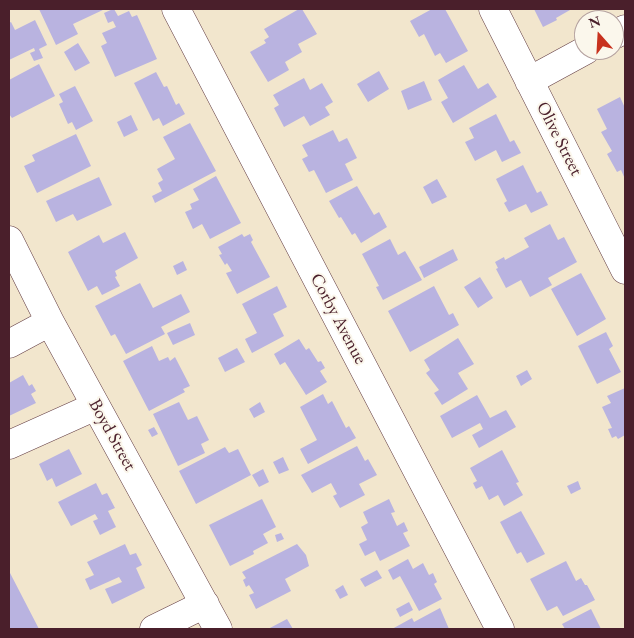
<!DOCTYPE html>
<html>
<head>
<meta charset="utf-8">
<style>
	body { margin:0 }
	#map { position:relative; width:634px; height:638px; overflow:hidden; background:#f2e6cd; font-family:"EB Garamond",serif }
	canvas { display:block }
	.frame { position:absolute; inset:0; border:10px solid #4a1f2b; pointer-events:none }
	.north { position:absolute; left:574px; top:10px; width:50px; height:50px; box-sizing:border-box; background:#fbf7ec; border:1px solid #b4a19f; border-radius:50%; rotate:341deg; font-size:14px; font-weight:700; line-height:20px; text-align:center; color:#4a1f2b }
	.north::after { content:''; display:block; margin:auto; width:18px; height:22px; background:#c8321e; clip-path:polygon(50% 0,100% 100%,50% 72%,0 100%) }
</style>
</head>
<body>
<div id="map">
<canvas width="634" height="638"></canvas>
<div class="frame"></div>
<div class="north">N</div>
</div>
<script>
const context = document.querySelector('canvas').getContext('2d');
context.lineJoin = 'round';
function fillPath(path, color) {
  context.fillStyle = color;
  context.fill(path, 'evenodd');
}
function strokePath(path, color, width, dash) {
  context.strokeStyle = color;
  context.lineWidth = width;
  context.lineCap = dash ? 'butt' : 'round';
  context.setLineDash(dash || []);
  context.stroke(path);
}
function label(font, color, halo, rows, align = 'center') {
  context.font = font + ' "EB Garamond",serif';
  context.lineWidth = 4;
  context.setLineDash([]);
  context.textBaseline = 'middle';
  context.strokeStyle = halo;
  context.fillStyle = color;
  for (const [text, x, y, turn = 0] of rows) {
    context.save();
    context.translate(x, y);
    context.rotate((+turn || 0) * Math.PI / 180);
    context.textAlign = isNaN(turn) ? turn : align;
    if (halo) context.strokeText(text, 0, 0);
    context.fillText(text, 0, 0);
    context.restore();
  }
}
fillPath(new Path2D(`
	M39,9H105L73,24L78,34L56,45Z
	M113,9H114L118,16L129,11L132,17L137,15L157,59L115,77L101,46L107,43L102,33L116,27L113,21L108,23L104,13Z
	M299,9H302L317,34L298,44L302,52L285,62L289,70L268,82L250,52L266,43L264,40L269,37L264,29Z
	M432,9H445L468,51L446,63L440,53L435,56L424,34L419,37L410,21Z
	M534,9H569L570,10L556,18L557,20L543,27Z
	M35,20L47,45L39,49L43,58L34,61L30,53L35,51L34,48L9,60V23L11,22L15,30Z
	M78,43L90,63L75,71L64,52Z
	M39,64L55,96L12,118L9,114V80Z
	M464,65L478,89L488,83L497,97L453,123L441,102L448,98L438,80Z
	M379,71L389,89L368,102L357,84Z
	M156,72L164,87L167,86L176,105L179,103L185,114L163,126L159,118L153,121L134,83Z
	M304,78L310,90L322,83L333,102L325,107L330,115L310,126L304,116L284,127L274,108L279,105L273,95Z
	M424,81L432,100L408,110L401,91Z
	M75,86L93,121L76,130L72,122L68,124L59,104L63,102L59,94Z
	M620,97L625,108V179L621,170L617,172L607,154L612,151L601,132L607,129L597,109Z
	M496,114L510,142L514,140L521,153L502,162L496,150L475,161L465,142L474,138L469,128Z
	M131,115L138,130L124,137L117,122Z
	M190,123L216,171L155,203L152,196L162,191L158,183L163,180L157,169L175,159L163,137Z
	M333,130L339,142L347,138L357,158L345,164L353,180L326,193L314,170L309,172L302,159L308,156L302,145Z
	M76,134L91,166L37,193L24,166L35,161L32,155Z
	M523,165L537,193L541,191L548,205L531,213L526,204L509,212L504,203L507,201L496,179Z
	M216,176L241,223L210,239L202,224L193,229L185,212L192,209L190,204L199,200L193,189Z
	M99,177L112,205L77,221L73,214L56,222L46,201Z
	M437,179L447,197L432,204L423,187Z
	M357,186L374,215L379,212L387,227L361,243L355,233L352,235L341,217L339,218L329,201Z
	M550,224L558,240L564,237L577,262L548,278L552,285L530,297L521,280L506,288L496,269L498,268L495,262L504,257L505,260L529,247L524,238Z
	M125,232L138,258L115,271L117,276L115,277L120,286L102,295L97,286L88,291L68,252L99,235L103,243Z
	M242,234L244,237L250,234L253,240L251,242L270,277L237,294L226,273L232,271L227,263L225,265L219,255L222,254L218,247Z
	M390,239L398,255L405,251L422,280L383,300L376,287L379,286L362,254Z
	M453,249L458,260L424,278L419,267Z
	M183,261L187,270L177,275L173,266Z
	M581,273L606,319L577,336L551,289Z
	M480,277L493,298L478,308L464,287Z
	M140,283L153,308L181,294L190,312L161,327L165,334L126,354L115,334L111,336L95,306Z
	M277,286L287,307L273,314L284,336L252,353L245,339L257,333L242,304Z
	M434,286L449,315L453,313L459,325L410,352L388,311Z
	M190,323L195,335L173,345L167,333Z
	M606,332L613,346L609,349L621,372L597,384L578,346Z
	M458,338L474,364L458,373L468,389L442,405L434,393L439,390L426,373L430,370L424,360Z
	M299,339L306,350L309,348L318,362L321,361L325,368L320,371L327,382L306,395L285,362L280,365L274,354Z
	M152,346L159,361L168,357L170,361L175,357L190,386L183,389L185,392L149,411L123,361Z
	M237,348L245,362L225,372L218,358Z
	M527,370L532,379L521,386L516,376Z
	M23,375L29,386L32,384L36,391L31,394L36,403L9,416V383Z
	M625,388V435L618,439L616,436L612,438L608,429L612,428L602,407L611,403L607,396Z
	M323,394L328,404L332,401L346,428L349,426L356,438L308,464L300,449L317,440L300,407Z
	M477,395L490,418L506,410L516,427L479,448L472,435L483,429L480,423L452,438L440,416Z
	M179,402L188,420L197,416L209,440L201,444L205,453L178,466L153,414Z
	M260,402L265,412L254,418L249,409Z
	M154,427L158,434L152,437L148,430Z
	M357,446L365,461L368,459L377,475L359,484L365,495L340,508L333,496L337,494L331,483L312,493L301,475Z
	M225,447L229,453L238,449L251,475L196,504L179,471Z
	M69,449L82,474L56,487L52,478L47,481L39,464Z
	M502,450L519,482L516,483L523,495L504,506L498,495L489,500L482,486L476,489L473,483L477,481L470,468Z
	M283,457L289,470L279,474L273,462Z
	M263,469L269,482L259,487L252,475Z
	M578,481L581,489L571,494L567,486Z
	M96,483L102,495L107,493L115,508L108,511L116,527L100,535L93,521L98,519L95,514L71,526L58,502Z
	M262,499L276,527L263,534L268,543L253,551L254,554L230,566L209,525Z
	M389,499L395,512L391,513L397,526L404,522L408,531L403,533L410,546L380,561L375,551L365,556L359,544L367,540L361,527L368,523L363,512Z
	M521,511L545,554L527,563L521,552L517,554L500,522Z
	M281,533L284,539L277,542L275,535Z
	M125,544L130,555L136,553L142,565L136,568L145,588L112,604L105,589L122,582L119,577L90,590L85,579L94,575L87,562Z
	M297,544L306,555L309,566L285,579L291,591L256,609L249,595L254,593L249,585L246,587L243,580L246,578L242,572Z
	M408,559L413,569L423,563L429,575L433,573L437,582L434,584L442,599L419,611L400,576L393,580L388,570Z
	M566,561L576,581L581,578L585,585H587L595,600L563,616L557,606L547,611L530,579Z
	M377,570L382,578L365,587L360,579Z
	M9,571L39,629H9Z
	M343,585L348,595L340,599L335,590Z
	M409,602L413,610L400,617L396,609Z
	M440,608L449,629H392L412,618L414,622Z
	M591,609L601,629H565L562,624Z
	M287,619L293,629H268Z`), '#b9b3e0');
const minor = new Path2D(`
	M176,9L500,629
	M493,9L625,270
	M614,35L625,29
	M529,81L586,50
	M9,240L50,322L218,629
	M9,344L50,322
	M9,445L96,406
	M154,629L205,604`);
strokePath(minor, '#633d43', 29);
strokePath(minor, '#fff', 28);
label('18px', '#4a1f2b', '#fbf7ec', [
	["Olive Street",559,139,63],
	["Corby Avenue",338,319,62],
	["Boyd Street",112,435,61]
]);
</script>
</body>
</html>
